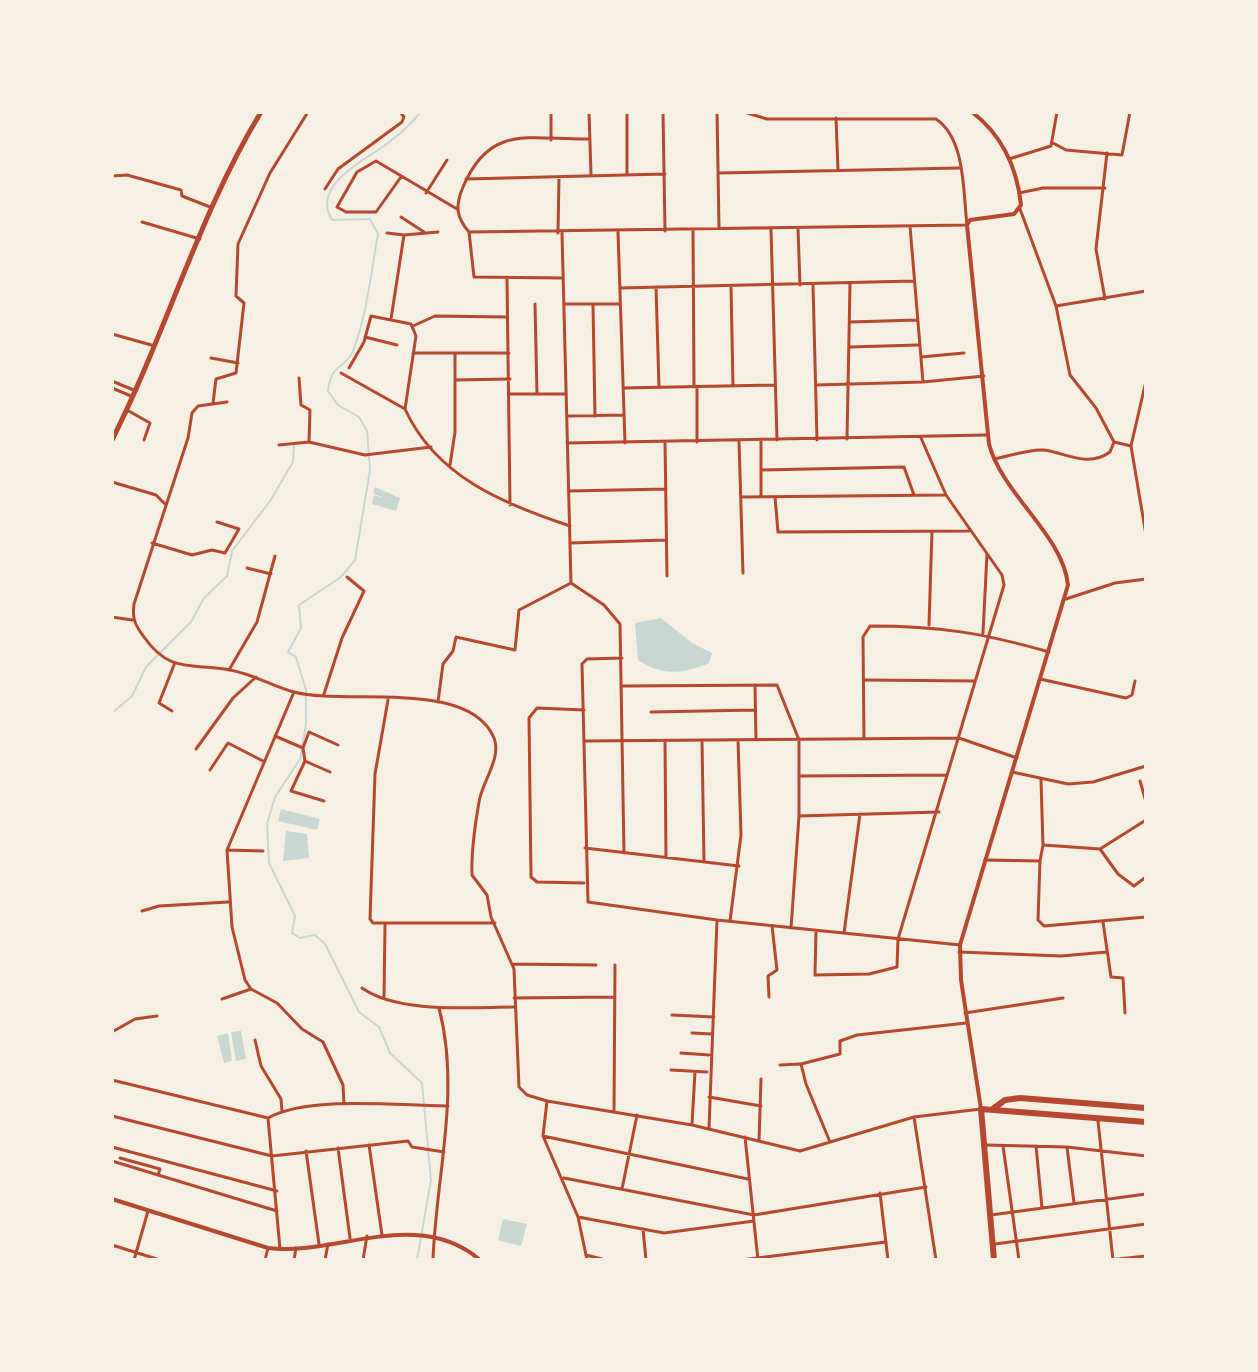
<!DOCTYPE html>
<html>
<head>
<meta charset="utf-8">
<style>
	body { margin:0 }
	#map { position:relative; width:1258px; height:1372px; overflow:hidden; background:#f6efe4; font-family:"Nunito Sans",sans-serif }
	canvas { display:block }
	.frame { position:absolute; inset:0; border:114px solid #f6efe4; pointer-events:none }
</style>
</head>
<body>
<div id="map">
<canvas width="1258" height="1372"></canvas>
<div class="frame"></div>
</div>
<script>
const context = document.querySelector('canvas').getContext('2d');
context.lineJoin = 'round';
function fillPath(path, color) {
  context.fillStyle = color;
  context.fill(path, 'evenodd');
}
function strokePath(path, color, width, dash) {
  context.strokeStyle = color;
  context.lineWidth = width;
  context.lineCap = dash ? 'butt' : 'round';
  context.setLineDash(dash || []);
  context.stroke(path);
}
fillPath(new Path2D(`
	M375,487L400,498L396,511L372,504L374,495L386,499L373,493Z
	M661,618L692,643L712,653L709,663C685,674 661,676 638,660L635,623Z
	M281,809L320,819L317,830L278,821Z
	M286,831L307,834L309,858L283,861Z
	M241,1031L246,1059L236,1061L231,1032Z
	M228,1033L232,1061L224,1063L217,1036Z
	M503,1219L527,1224L521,1246L498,1240Z`), '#c9d6d2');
strokePath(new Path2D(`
	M112,713L132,696L146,667L191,622L204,598L227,576L232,551L270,501L293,462L294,445
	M417,1260L431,1180L422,1083L390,1053L379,1027L359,1012L325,944L315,935L300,938L292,933L295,916L269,863L267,824L275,797L300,759L306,725V690L296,657L288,652L301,628L299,605L341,577L355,560L370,470L367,431L359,417L338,405L328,391C331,362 346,369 353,351C367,315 371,272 378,234L370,219L332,220C311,186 363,161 384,146C398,136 410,125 421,112`), '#c9d6d2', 2);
strokePath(new Path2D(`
	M589,112L591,175
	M627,112V175
	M663,112L665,231
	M717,112L719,228
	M836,118L838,170
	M551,140V112
	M1053,143L1066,150L1122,155L1130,112
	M1009,159L1051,146L1057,112
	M719,173L959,168
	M112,176L127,175L181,190L182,196L210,207
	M401,177L376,212H346L337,207L357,172L376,161L457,209
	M466,179L665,174
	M325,189L338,169L402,122L404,117L400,112
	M426,193L447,160
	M1019,193L1043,188H1105
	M1020,209L1056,306L1070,375L1096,408L1114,442L1131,446
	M401,217L424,232
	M142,222L200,239
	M910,226L923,382
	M771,229L777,440
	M798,229L800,285
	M693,230L694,387
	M469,232L967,225C963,193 966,139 936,119H767L744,112
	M469,232C456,217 455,206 463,187C490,123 530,140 589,139
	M469,232L474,277L563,278
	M618,232L625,443
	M387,233L404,235
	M558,233L559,177
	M562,233L571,583
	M507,279L510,505
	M813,285L817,440
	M731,286L733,386
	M656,287L659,387
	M620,288L914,281
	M1105,299L1096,249L1107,153
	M535,304L537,394
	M564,304H620
	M593,305L595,416
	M1056,306L1146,291
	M391,319L404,235L438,232
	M850,322L917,320
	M413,326L435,316L507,317
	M112,334L155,346
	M365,337L397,345
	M850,347L918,345
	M413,353H509
	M921,357L964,353
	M211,358L238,363
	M349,368L364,342L371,316L411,324L416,336L405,409C436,477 504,504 570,526
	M341,373L405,409
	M299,378L301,405L310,410L309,442
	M455,380L510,379
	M112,381L136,391
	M1146,381L1131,446L1146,535
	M816,385L923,382L984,376
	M112,388L131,396
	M623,388L775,385
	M510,394H566
	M227,402L198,406L192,413L188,438L134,604C132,619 135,625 144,637C170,674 191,663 230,670C253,674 272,686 294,692C345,706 469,678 494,738C502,758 482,782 479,802C475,825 471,851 472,875L487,895L491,917L514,969L519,1087L527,1095L547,1101L692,1125L800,1151L914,1117L981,1109
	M213,403L216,379L236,373L244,303L236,296L238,244L270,173L308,112
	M127,410L150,423L144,440
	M567,416L623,415
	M847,439L850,284
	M761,440V470L904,467L914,495
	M739,441L743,573
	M665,442L667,576
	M697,442V387
	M567,443L987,435
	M279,445L309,442L365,455L431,447
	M994,459C1009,456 1029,449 1044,450C1066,453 1088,468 1110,452L1114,442
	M450,465L455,432V354
	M112,482L156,495L165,504
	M570,491L666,489
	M741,497L945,495
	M761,497V470
	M775,497L778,532L969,531
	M152,543L192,555L212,550L225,553L239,529L217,522
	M570,543L666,540
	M247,568L271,574
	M571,583L604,605L620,624L624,853
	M1066,599L1115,583L1146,579
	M112,617L132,620
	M929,625L932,531
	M983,633L987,554
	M622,658L587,659L582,664L588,902L717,920L960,945
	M229,670L257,622L275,556
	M1040,679L1126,698L1132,695L1135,681
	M865,680L975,681
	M755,685L756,740
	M623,686L777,685L799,740V816L791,928
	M294,692L227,850L232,927L245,980L251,989L277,1003L302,1029L323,1042L343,1085L344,1104
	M324,694L342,638L364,591L347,577
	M388,700L375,774L370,919L373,923H495
	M438,702L443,664L453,651L456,637L515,650L519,610L571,583
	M584,710L537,708L529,718L531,877L537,882L584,883
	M172,711L159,703L174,665
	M651,712L755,710
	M275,736L303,748L305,761L330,772
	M864,739L863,637L870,626C939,626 983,633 1049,652
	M585,741L959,738L1017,758
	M665,741L666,857
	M702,741L704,861
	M303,748L309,732L338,745
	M196,749L233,698L256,677
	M305,761L291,791L324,801
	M210,770L228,743L263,761
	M1012,772L1068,784L1093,782L1146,766
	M799,776L947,775
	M1041,780L1043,845
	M1140,781L1146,802
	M799,816L939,812
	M585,848L739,866
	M1100,849L1146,820
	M227,850L263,851
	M985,860L1040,861L1038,920L1044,926L1146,917
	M1040,861L1043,845L1100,849L1118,874L1134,886L1146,877
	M142,911L159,906L228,902
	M730,921L741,835L738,740
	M1103,922L1111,977L1123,978L1125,1013
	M816,931L815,975L869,974L897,967L898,939L1004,585L1002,575L946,495L921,438
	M844,933L860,814
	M959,952L1061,956L1107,952
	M512,964L596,965
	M362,988C399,1014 471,1007 514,1007
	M384,997L385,925
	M769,997L768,976L777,970L772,926
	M514,998L614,997
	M222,999L251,989
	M965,1013L1063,998
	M672,1015L714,1017
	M112,1032L135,1019L157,1016
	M692,1033L712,1034
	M255,1040L261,1066L281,1099L282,1111
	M681,1053L709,1055
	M780,1065L800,1064
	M671,1070L707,1072
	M112,1080L268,1118C308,1095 401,1106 448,1106
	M709,1097L761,1106
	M547,1101L543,1136L578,1217L587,1260
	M614,1112L615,965
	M112,1116L272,1156L408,1141L412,1147L444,1152
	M914,1117L936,1260
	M268,1118L280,1249
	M1098,1121L1113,1260
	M692,1124L695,1072
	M709,1128L717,920
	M543,1136L748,1179
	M745,1137L758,1260
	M759,1141L761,1079
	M830,1142L806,1084L801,1064L840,1054V1041L857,1035L966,1023
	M369,1145L382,1235
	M986,1145L1067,1147L1146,1156
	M1003,1146L1019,1260
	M1036,1146L1042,1208
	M112,1147L277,1191
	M1067,1147L1074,1203
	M338,1148L350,1238
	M306,1151L319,1244
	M120,1158L160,1169L158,1175
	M112,1161L277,1211
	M564,1178L754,1215L926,1187
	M622,1189L637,1115
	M880,1193L888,1260
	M991,1215L1146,1194
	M578,1217L664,1233L754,1221
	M643,1229L646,1260
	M995,1244L1146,1224
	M112,1245L160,1260
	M586,1255L606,1260
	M134,1260L148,1211
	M265,1260L268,1248
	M294,1260L296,1248
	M325,1260L328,1244
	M363,1260L367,1236
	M433,1260C436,1175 461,1092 439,1008
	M741,1260L886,1242
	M1109,1260L1146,1256`), '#b5482f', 3);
strokePath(new Path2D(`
	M972,112C1002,135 1017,167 1021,205L1014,214L970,220L967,225L989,444C1002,494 1063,535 1068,585L960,945L961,980L981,1109
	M112,1199L268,1248C332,1257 418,1206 480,1260`), '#b5482f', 4);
strokePath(new Path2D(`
	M112,440C166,333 199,214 261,112`), '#b5482f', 5);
strokePath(new Path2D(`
	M994,1108L1005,1100L1020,1098L1146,1108
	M994,1260L981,1109L1146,1122`), '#b5482f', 6);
</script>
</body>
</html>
